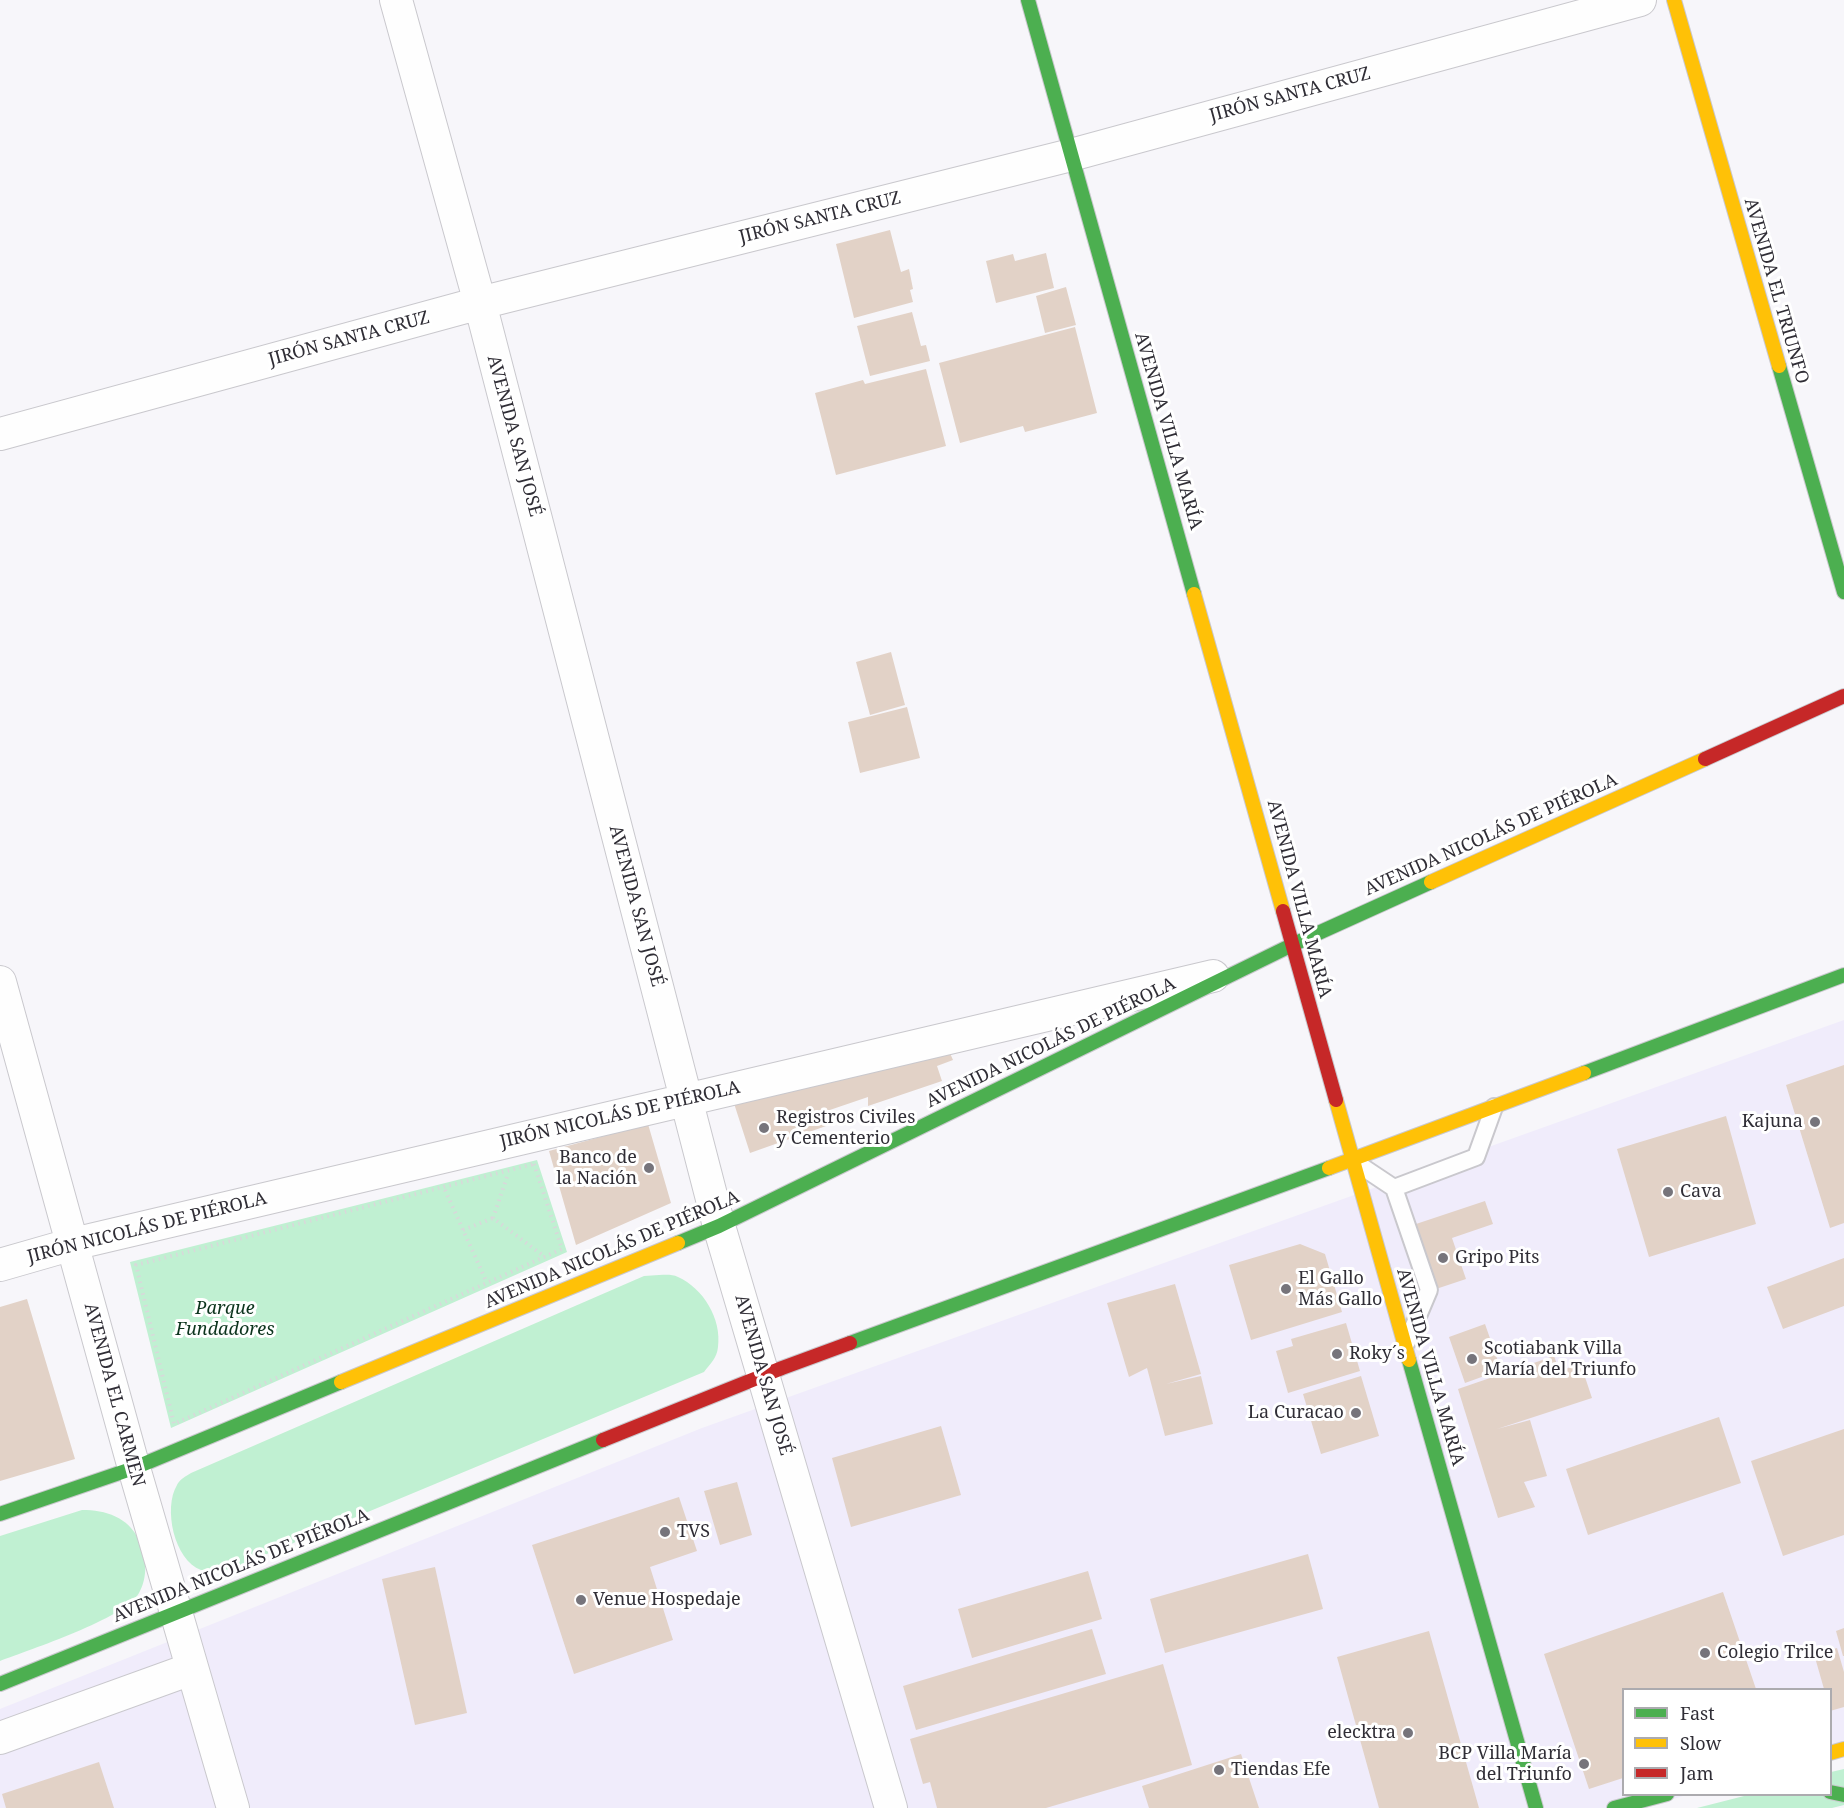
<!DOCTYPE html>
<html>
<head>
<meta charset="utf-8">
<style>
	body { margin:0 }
	#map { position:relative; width:1844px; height:1808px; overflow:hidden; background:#f7f6fa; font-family:"Noto Serif",serif }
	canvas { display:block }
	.legend { position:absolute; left:1622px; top:1688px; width:210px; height:108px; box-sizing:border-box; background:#fff; border:2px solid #acabaf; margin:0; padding:8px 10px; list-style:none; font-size:18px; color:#302e36 }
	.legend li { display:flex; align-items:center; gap:12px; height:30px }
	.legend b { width:30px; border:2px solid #acabaf }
</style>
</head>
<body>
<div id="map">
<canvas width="1844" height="1808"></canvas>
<ul class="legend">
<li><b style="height:8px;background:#4caf50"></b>Fast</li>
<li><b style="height:8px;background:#ffc107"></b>Slow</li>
<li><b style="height:8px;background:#c62828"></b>Jam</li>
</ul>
</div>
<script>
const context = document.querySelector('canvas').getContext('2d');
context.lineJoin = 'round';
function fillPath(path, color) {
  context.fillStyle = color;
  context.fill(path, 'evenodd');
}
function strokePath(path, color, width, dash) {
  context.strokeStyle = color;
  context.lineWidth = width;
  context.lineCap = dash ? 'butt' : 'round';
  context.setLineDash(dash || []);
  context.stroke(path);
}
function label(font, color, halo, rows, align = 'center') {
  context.font = font + ' "Noto Serif",serif';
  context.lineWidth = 6;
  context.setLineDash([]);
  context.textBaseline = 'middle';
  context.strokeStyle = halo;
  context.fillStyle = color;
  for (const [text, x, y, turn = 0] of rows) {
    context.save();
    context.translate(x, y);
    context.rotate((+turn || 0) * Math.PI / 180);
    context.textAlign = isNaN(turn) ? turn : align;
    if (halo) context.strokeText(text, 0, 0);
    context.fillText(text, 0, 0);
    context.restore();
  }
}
fillPath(new Path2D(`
	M1844,1020V1742L1831,1747L1830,1690H1624V1794L1686,1795L1645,1808H0V1709L702,1428Z`), '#f0ecfb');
fillPath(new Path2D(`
	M537,1160L567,1252L171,1428L130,1262Z
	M659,1275C665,1275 672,1274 678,1277C703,1288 722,1319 718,1347C717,1358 710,1364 704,1372L238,1566C227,1570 213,1574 201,1570C174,1560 163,1508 177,1485C179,1480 186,1476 191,1473L644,1276Z
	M82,1510C106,1510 128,1517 139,1540C147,1555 148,1578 139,1593C124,1619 31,1649 0,1661V1536Z
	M1844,1769V1805L1832,1808H1697L1748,1795L1830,1794L1831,1772Z`), '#c0f0d2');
fillPath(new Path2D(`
	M890,230L901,272L909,269L913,289L910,290L913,302L854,318L836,244Z
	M1046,253L1054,288L996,303L986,261L1013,254L1015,261Z
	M1066,287L1076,325L1045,333L1036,296Z
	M912,312L921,346L926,345L930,361L870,376L857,326Z
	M1075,327L1097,413L1025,432L1023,426L960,443L939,363Z
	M926,369L946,446L836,475L815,393L863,380L865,384Z
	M891,652L905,705L870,715L856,662Z
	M907,707L920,758L860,773L848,722Z
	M945,1042L953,1060L937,1066L942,1081L868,1106V1097L821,1113L826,1126L750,1153L730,1091Z
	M1844,1065V1223L1830,1228L1786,1085Z
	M1726,1116L1756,1224L1649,1257L1617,1149Z
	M648,1124L671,1203L576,1245L549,1151Z
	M1485,1201L1493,1224L1452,1238L1466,1279L1436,1289L1416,1224Z
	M1300,1244L1325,1254L1342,1312L1251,1340L1229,1265Z
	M1844,1258V1306L1783,1329L1767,1287Z
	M1175,1284L1201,1374L1166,1384L1201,1376L1213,1424L1165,1436L1147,1368L1129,1377L1107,1303Z
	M27,1299L75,1459L0,1481V1307Z
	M1346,1323L1360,1371L1288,1393L1276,1351L1293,1346L1291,1339Z
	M1485,1324L1501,1370L1465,1383L1449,1337Z
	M1554,1356L1559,1370L1581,1365L1592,1398L1497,1429L1530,1420L1547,1476L1524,1482L1535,1507L1498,1518L1458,1389Z
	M1361,1376L1379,1436L1321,1454L1303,1394Z
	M1719,1417L1741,1483L1588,1535L1566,1469Z
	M941,1426L961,1495L851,1527L832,1458Z
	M1844,1429V1535L1783,1556L1751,1461Z
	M737,1482L752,1535L720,1545L704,1491Z
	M679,1497L697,1551L650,1567L673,1640L574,1674L532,1545Z
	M1308,1554L1323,1609L1165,1653L1150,1599Z
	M435,1567L467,1713L415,1725L382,1579Z
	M1088,1571L1102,1619L972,1658L958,1609Z
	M1723,1592L1756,1689H1623V1778L1589,1789L1544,1654Z
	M1844,1628V1656H1843L1836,1631Z
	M1092,1629L1106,1674L916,1730L903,1686Z
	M1429,1631L1479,1808H1379L1337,1657Z
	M1837,1648L1844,1672V1707L1830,1711V1690L1824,1689L1814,1654Z
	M1163,1664L1192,1765L1046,1808H937L930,1782L923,1784L910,1739Z
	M1241,1754L1259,1808H1149L1142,1786Z
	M99,1762L114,1808H6L2,1794Z`), '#e2d2c7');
const lane = new Path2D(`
	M1355,1162L1394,1188L1476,1157L1494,1107
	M1394,1188L1429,1290L1407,1342`);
const street = new Path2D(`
	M396,0L480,303L719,1226L891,1808
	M0,434L480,303L1071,155L1640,0
	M0,982L134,1468L233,1808
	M0,1265L73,1244L1213,976
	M0,1738L191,1669`);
const fast = new Path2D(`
	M1028,0L1194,594
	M1779,366L1844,592
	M1584,1073L1844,975
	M678,1243L719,1226L1294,944L1431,882
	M850,1343L1329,1168
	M1409,1360L1536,1808
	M0,1514L134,1468L341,1382
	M0,1684L603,1440
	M1830,1792L1844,1795
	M1614,1808L1667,1794`);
const slow = new Path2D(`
	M1674,0L1779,366
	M1194,594L1283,911
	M1431,882L1705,759
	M1336,1100L1409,1360
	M1329,1168L1584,1073
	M341,1382L678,1243
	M1830,1753L1844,1749`);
const jam = new Path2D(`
	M1705,759L1844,696
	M1283,911L1336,1100
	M603,1440L782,1368L850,1343`);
strokePath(lane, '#c9c8cd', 20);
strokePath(street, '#c9c8cd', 34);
strokePath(fast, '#c9c8cd', 16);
strokePath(slow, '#c9c8cd', 16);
strokePath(jam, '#c9c8cd', 16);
strokePath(new Path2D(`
	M534,1164L562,1249L174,1424L136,1265Z
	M507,1177L493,1218L545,1257
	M445,1190L487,1283
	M463,1230L493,1218`), '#d8d8da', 4, [1.5, 4.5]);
strokePath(lane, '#fefefe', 16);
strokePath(street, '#fefefe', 32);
strokePath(fast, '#4caf50', 14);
strokePath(slow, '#ffc107', 14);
strokePath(jam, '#c62828', 14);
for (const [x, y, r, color] of [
	[1815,1122,6,"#76747b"],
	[764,1128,6,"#76747b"],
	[649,1168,6,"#76747b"],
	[1668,1192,6,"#76747b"],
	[1443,1258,6,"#76747b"],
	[1286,1289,6,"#76747b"],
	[1337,1354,6,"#76747b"],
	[1472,1359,6,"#76747b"],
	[1356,1413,6,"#76747b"],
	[665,1532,6,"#76747b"],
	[581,1600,6,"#76747b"],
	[1705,1653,6,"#76747b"],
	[1408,1733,6,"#76747b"],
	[1584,1764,6,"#76747b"],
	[1219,1770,6,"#76747b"]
]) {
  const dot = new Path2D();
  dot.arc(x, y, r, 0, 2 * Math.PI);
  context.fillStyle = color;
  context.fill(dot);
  strokePath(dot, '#fff', 2);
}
label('18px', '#302e36', '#fff', [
	["JIRÓN SANTA CRUZ",1290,95,-15],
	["JIRÓN SANTA CRUZ",820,218,-14],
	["AVENIDA EL TRIUNFO",1776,291,74],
	["JIRÓN SANTA CRUZ",349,339,-15],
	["AVENIDA VILLA MARÍA",1168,431,74],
	["AVENIDA SAN JOSÉ",514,436,75],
	["AVENIDA NICOLÁS DE PIÉROLA",1491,835,-24],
	["AVENIDA VILLA MARÍA",1299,899,75],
	["AVENIDA SAN JOSÉ",636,906,75],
	["AVENIDA NICOLÁS DE PIÉROLA",1051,1043,-26],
	["JIRÓN NICOLÁS DE PIÉROLA",620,1115,-13],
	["JIRÓN NICOLÁS DE PIÉROLA",147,1228,-14],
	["AVENIDA NICOLÁS DE PIÉROLA",612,1250,-23],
	["AVENIDA VILLA MARÍA",1430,1367,74],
	["AVENIDA SAN JOSÉ",763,1375,74],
	["AVENIDA EL CARMEN",114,1395,75],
	["AVENIDA NICOLÁS DE PIÉROLA",241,1566,-22]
]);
label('18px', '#302e36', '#fff', [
	["Registros Civiles",776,1118],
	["y Cementerio",776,1139],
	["Kajuna",1803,1122,"right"],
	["Banco de",637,1158,"right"],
	["la Nación",637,1179,"right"],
	["Cava",1680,1192],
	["Gripo Pits",1455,1258],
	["El Gallo",1298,1279],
	["Más Gallo",1298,1300],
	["Scotiabank Villa",1484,1349],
	["María del Triunfo",1484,1370],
	["Roky´s",1349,1354],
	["La Curacao",1344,1413,"right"],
	["TVS",677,1532],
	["Venue Hospedaje",593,1600],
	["Colegio Trilce",1717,1653],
	["elecktra",1396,1733,"right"],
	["BCP Villa María",1572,1754,"right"],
	["del Triunfo",1572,1775,"right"],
	["Tiendas Efe",1231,1770]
], 'left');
label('italic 18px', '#0c341d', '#fff', [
	["Parque",225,1309],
	["Fundadores",225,1330]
]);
</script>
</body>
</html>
